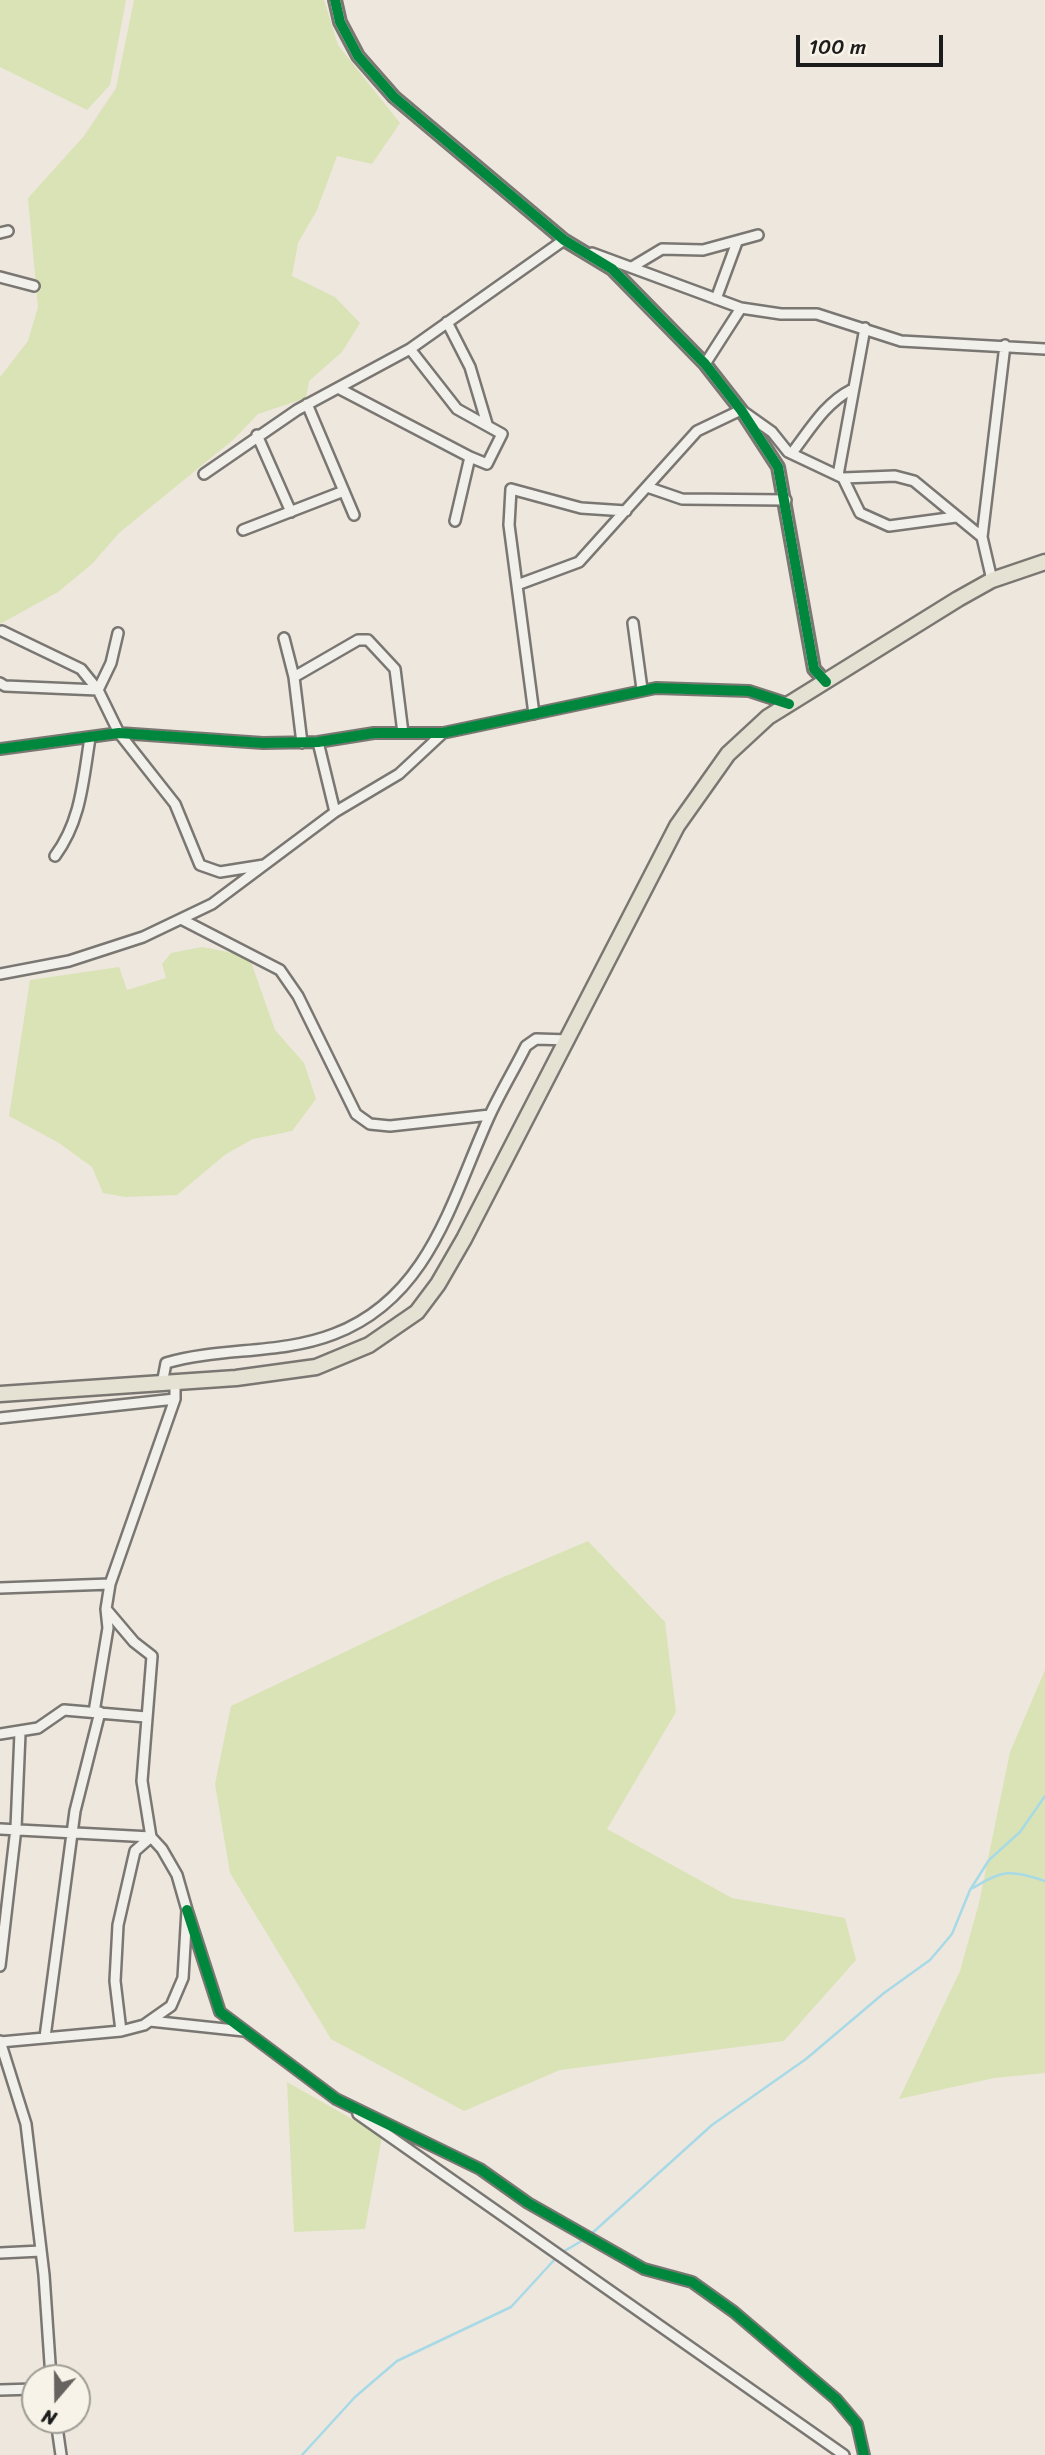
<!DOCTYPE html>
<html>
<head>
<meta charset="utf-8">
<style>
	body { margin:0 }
	#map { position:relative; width:1045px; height:2455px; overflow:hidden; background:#eee7de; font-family:Sriracha,sans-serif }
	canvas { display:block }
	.north { position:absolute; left:21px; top:2364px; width:70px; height:70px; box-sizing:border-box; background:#f7f3e8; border:2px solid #9f9d96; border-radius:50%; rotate:200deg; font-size:19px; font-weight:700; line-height:28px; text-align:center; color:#1c1c1c }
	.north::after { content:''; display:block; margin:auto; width:24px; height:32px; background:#666360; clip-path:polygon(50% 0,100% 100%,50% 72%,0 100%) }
	.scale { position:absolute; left:796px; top:35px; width:147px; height:32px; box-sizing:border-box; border:4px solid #1c1c1c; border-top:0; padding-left:9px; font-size:21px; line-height:24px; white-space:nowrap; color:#1c1c1c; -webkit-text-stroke:5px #f7f3e8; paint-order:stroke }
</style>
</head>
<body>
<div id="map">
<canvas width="1045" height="2455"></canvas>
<div class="north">N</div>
<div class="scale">100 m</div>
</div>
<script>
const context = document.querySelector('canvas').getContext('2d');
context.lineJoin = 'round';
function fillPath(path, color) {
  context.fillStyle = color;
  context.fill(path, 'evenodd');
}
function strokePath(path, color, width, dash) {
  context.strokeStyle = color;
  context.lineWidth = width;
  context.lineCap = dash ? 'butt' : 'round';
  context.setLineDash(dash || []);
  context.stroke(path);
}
fillPath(new Path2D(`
	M0,0H126L110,85L87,110L0,67Z
	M134,0H324L338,45L400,123L372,164L337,156L317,210L298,243L292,276L335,297L360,323L342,352L309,381L306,398L258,414L234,439L119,533L92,564L58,592L0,624V377L28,341L38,307L28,198L84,136L116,88Z
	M202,947L233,953L251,962L275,1030L304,1063L316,1099L292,1131L253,1139L226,1154L177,1195L125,1197L103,1193L92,1167L59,1143L9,1116L30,980L119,967L127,990L166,978L162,964L171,953Z
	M588,1541L665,1622L676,1712L607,1829L732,1898L845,1918L856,1960L784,2041L560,2070L464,2111L331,2039L230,1873L215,1784L231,1706L494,1581Z
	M1045,1670V2073L994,2078L899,2099L960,1971L979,1903L1010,1752Z
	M287,2082L382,2136L365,2229L294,2232Z`), '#dae3b5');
strokePath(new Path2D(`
	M973,1888C1004,1869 1010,1870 1045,1881
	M590,2235L712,2125L806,2059L884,1993L930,1960L952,1934L970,1890L989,1860L1020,1832L1045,1796
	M561,2253L585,2239
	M302,2455L355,2397L397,2361L511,2307L556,2258`), '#a7dae6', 2.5);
const minor = new Path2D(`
	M0,233L8,231
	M592,253L741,308L781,314H817L901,341L1045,349
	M632,267L662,249L703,250L758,235
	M0,277L34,286
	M716,299L737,242
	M447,322L470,367L487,424
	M410,349L457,409L502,434L487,464L470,457
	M705,364L741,308
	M338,388L470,457L455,521
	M307,404L354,515
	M257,435L291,512
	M792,453C809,431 825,403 851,390
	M204,474L297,410L410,349L564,240
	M838,475L865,328
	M843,478L860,513L889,526L956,517
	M647,487L682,499L786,500
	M243,530L344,491
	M992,580L982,537L1005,345
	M517,585L579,562L697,431L741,410L772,432L788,452L843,478L895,476L914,481L982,537
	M633,623L642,689
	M2,631L81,669L98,690L119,733L175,804L200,865L220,872L264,865
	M284,638L294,677L302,743
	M294,677L358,640H368L395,669L403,733
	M0,683L5,686L98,690L111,663L118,633
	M534,714L509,525L511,489L581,508L626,511
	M318,742L335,812
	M0,749L119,733L263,743L318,742L374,733H443L656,688L749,691L789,704
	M55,856C81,821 83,781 90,738
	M181,919L280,970L298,996L356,1114L370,1124L390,1126L490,1115
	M0,974L69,961L143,937L212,904L335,812L399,774L443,733
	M162,1384L166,1363C220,1347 280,1355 334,1334C429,1298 451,1201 489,1117C500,1093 514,1070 526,1046L536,1039L569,1040
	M0,1418L175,1399
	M0,1588L110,1584
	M94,1712L108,1628L106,1609L110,1584L175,1399V1383
	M0,1734L38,1728L64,1710L146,1717
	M0,1829L151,1837
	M187,1910L220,2012L336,2099L480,2169L528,2203L644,2269L692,2282L734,2312L836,2399L857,2424L864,2455
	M0,1966L16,1828L20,1733
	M150,2021L244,2031
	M121,2031L115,1981L118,1925L135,1851L151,1837
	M45,2037L75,1811L100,1712
	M0,2041L26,2124L44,2275L51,2378
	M0,2042L121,2031L144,2025L171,2006L183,1978L187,1910L177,1875L162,1849L151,1837L142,1781L152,1656L134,1642L106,1609
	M358,2114L844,2455
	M0,2253L41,2251
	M0,2390L35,2389
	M56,2420L61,2455`);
const tertiary = new Path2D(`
	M335,0L340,22L358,56L394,97L564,240L612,269L705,364L741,410L778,467L814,669L826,682`);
const primary = new Path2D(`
	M0,1394L236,1378L316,1367L369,1345L417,1312L438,1284L464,1239L677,826L728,754L768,717L958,599L992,580L1045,562`);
strokePath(minor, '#7a7773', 14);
strokePath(tertiary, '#7a7773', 16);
strokePath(primary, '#7a7773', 19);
strokePath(minor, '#f1f0eb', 9);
strokePath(tertiary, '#f1f0eb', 10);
strokePath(primary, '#e6e2d3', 14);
strokePath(new Path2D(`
	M335,0L340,22L358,56L394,97L564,240L612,269L705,364L741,410L778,467L814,669L826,682
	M0,749L119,733L263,743L318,742L374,733H443L656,688L749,691L789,704
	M187,1910L220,2012L336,2099L480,2169L528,2203L644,2269L692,2282L734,2312L836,2399L857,2424L864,2455`), '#00873e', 10);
</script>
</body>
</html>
